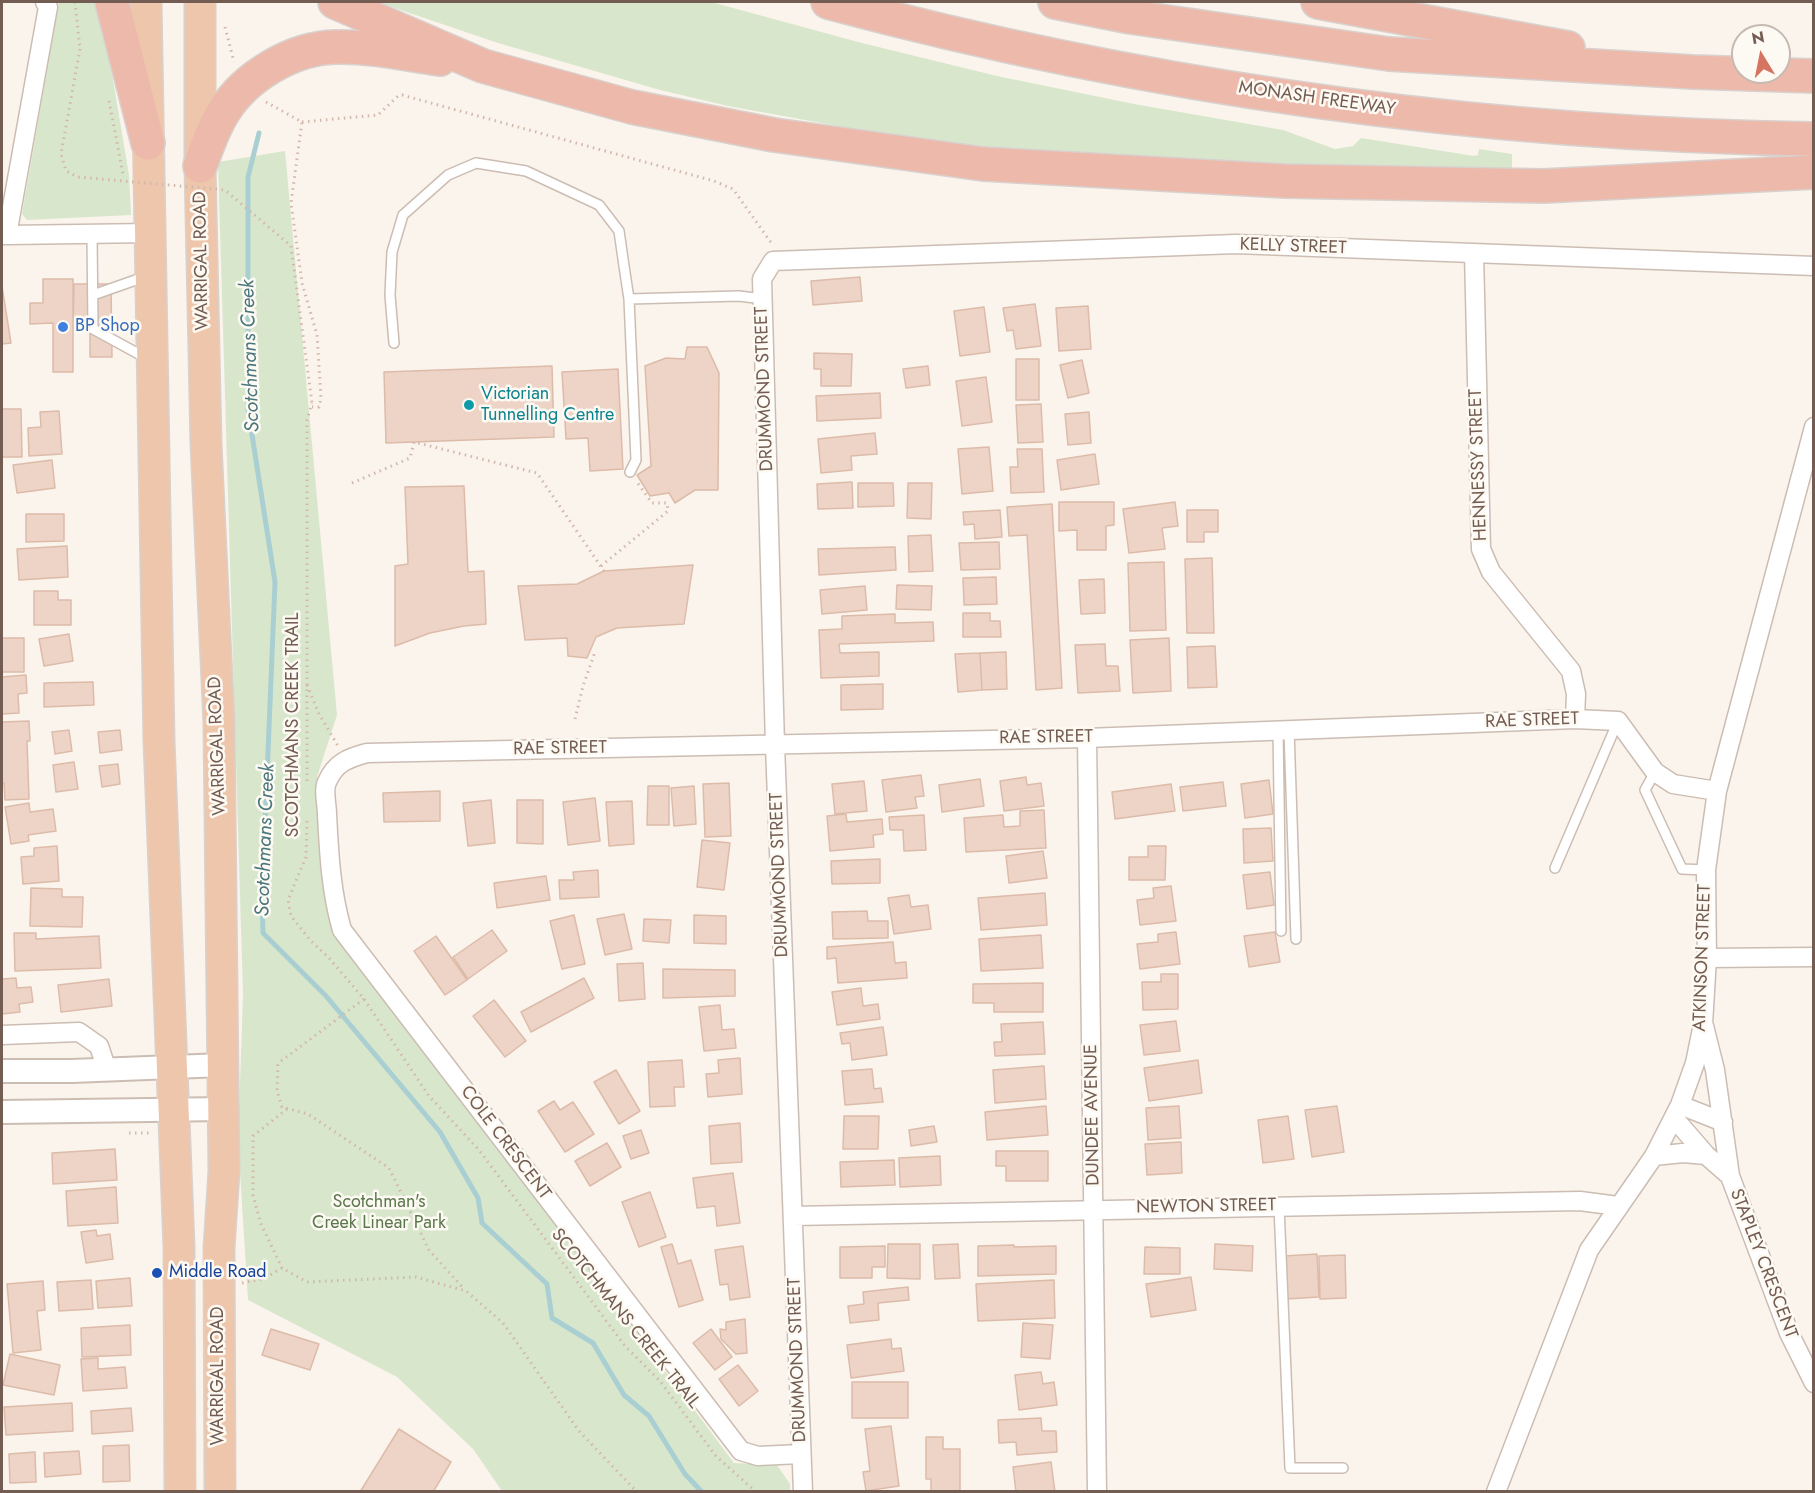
<!DOCTYPE html>
<html>
<head>
<meta charset="utf-8">
<style>
	body { margin:0 }
	#map { position:relative; width:1815px; height:1493px; overflow:hidden; background:#fbf4ec; font-family:Jost,sans-serif }
	canvas { display:block }
	.frame { position:absolute; inset:0; border:3px solid #735c51; pointer-events:none }
	.north { position:absolute; left:1731px; top:24px; width:60px; height:60px; box-sizing:border-box; background:#fdf9f3; border:2px solid #c6bab2; border-radius:50%; rotate:350deg; font-size:16px; font-weight:700; line-height:24px; text-align:center; color:#735c51 }
	.north::after { content:''; display:block; margin:auto; width:21px; height:27px; background:#d57561; clip-path:polygon(50% 0,100% 100%,50% 72%,0 100%) }
</style>
</head>
<body>
<div id="map">
<canvas width="1815" height="1493"></canvas>
<div class="frame"></div>
<div class="north">N</div>
</div>
<script>
const context = document.querySelector('canvas').getContext('2d');
context.lineJoin = 'round';
function fillPath(path, color) {
  context.fillStyle = color;
  context.fill(path, 'evenodd');
}
function strokePath(path, color, width, dash) {
  context.strokeStyle = color;
  context.lineWidth = width;
  context.lineCap = dash ? 'butt' : 'round';
  context.setLineDash(dash || []);
  context.stroke(path);
}
function label(font, color, halo, rows, align = 'center') {
  context.font = font + ' Jost,sans-serif';
  context.lineWidth = 5;
  context.setLineDash([]);
  context.textBaseline = 'middle';
  context.strokeStyle = halo;
  context.fillStyle = color;
  for (const [text, x, y, turn = 0] of rows) {
    context.save();
    context.translate(x, y);
    context.rotate((+turn || 0) * Math.PI / 180);
    context.textAlign = isNaN(turn) ? turn : align;
    if (halo) context.strokeText(text, 0, 0);
    context.fillText(text, 0, 0);
    context.restore();
  }
}
fillPath(new Path2D(`
	M59,2H100L129,175L131,215L27,220L22,214Z
	M377,2H711L862,43L997,76L1134,104L1283,130L1335,149L1353,146L1361,138L1474,156L1478,155L1479,149L1512,154V169L1302,170L1023,153L871,132L728,106L660,90L498,43Z
	M285,151L337,715L317,777L329,921L734,1463L777,1465L790,1484V1491H502L473,1449L397,1377L248,1300L238,1140L243,995L218,162Z`), '#d8e7cc');
strokePath(new Path2D(`
	M259,133L248,177V409L275,582L262,899L263,933L326,996L440,1132L478,1198L482,1223L547,1284L552,1318L593,1343L624,1395L649,1416L685,1474L702,1492`), '#aacfd3', 5);
const building = new Path2D(`
	M860,277L862,301L813,305L811,281Z
	M43,279H73V372H53V323L30,324V303H43Z
	M74,284H111L112,357H90V331L73,330Z
	M2,286L11,343L2,344Z
	M1035,304L1041,346L1016,349L1013,330L1007,331L1003,308Z
	M1088,306L1091,349L1059,351L1056,308Z
	M984,307L990,352L960,356L954,311Z
	M687,347H707L719,373L718,490H695L675,503L669,493L650,496L637,475L651,466L645,366L666,358L685,359Z
	M814,353L852,354L851,386H821V369H814Z
	M1016,359H1039V400H1016Z
	M1082,360L1089,393L1068,398L1060,365Z
	M552,366L554,437L386,443L384,372Z
	M928,366L930,385L906,388L903,369Z
	M618,369L623,469L590,471L588,438L566,439L562,372Z
	M986,377L992,422L962,426L956,381Z
	M880,393L881,418L817,421L816,396Z
	M1041,404L1043,442L1018,443L1016,405Z
	M2,409H21L22,457H2Z
	M59,411L62,454L29,456L28,428L41,427L40,412Z
	M1089,412L1091,443L1068,445L1065,414Z
	M875,433L877,454L851,456L852,470L821,473L818,439Z
	M989,447L993,491L962,494L958,449Z
	M1017,449H1042L1044,492L1011,493L1010,467H1018Z
	M1095,454L1099,484L1061,490L1057,460Z
	M52,460L55,488L17,493L13,465Z
	M852,482L853,508L818,509L817,484Z
	M858,483H893L894,506L858,507Z
	M908,483H932L931,519L907,518Z
	M464,486L468,572L484,571L486,624L464,626L430,633L395,646V566L408,564L405,487Z
	M1059,502H1114V525L1106,526V550H1077V530L1059,531Z
	M1175,502L1178,526L1162,528L1165,549L1129,553L1123,509Z
	M1052,504L1062,688L1036,690L1027,535L1009,536L1007,507Z
	M1000,510L1002,537L975,539L974,524L964,525L963,512Z
	M1187,510H1218V532H1204V542H1187Z
	M26,514H64V541L26,542Z
	M931,535L933,571L909,572L908,536Z
	M999,542L1000,569L961,570L959,543Z
	M67,546L68,577L19,580L17,549Z
	M895,547L896,570L819,575L818,549Z
	M1212,558L1214,633H1187L1185,559Z
	M1164,562L1166,630L1130,631L1128,563Z
	M693,565L684,624L617,628L596,637L587,658L568,656L567,638L525,640L518,586L577,584L604,571Z
	M996,577L997,604L964,605L963,578Z
	M1104,579L1105,613L1081,614L1079,580Z
	M897,585L932,586L931,610L896,609Z
	M865,586L867,610L822,614L820,590Z
	M34,591H58V600H71V625H34Z
	M963,613H990V621H1000L1001,637H963Z
	M895,614V623L933,622L934,641L839,644L840,653L879,652V676L821,678L819,630L842,629V616Z
	M69,634L73,661L44,666L39,639Z
	M2,638H24V672H2Z
	M1169,638L1171,691L1133,693L1130,640Z
	M1105,644L1106,666H1118L1120,691L1078,693L1075,645Z
	M1215,646L1217,687L1188,688L1187,647Z
	M1006,652L1007,689L982,690L980,653Z
	M980,653L982,690L958,692L955,654Z
	M26,675L27,693L18,694L19,713L2,714V677Z
	M93,682L94,705L44,707V683Z
	M883,684V709L841,710V685Z
	M29,721L30,741H27L29,799L5,800L4,783H2V722Z
	M69,730L72,751L55,754L52,732Z
	M120,730L122,750L100,753L98,732Z
	M74,762L78,789L56,792L53,765Z
	M118,764L120,784L102,787L99,766Z
	M921,775L924,796L915,797L917,808L886,812L882,780Z
	M1026,777L1027,785L1041,783L1044,806L1004,811L1000,781Z
	M980,779L984,806L942,812L939,785Z
	M1269,780L1273,814L1245,818L1241,784Z
	M864,781L867,811L835,814L832,784Z
	M1223,782L1226,806L1183,811L1180,787Z
	M729,783L731,836L705,837L703,784Z
	M1171,784L1175,811L1115,819L1112,792Z
	M648,786H669V825H647Z
	M694,786L696,824L674,826L671,788Z
	M440,791V821L384,822L383,793Z
	M595,798L600,841L568,845L563,802Z
	M491,800L495,843L468,846L463,803Z
	M517,800H543V844L517,843Z
	M632,801L634,844L609,846L606,802Z
	M29,803L30,812L53,809L56,831L28,835L29,841L11,844L5,807Z
	M1044,810L1046,848L966,852L964,818L1003,815L1004,827L1020,826V811Z
	M846,814L847,822L882,819L883,834L873,835L874,847L830,851L827,816Z
	M924,815L926,850L904,851L903,830H890L889,817Z
	M1271,828L1273,861L1244,863L1243,829Z
	M702,840L730,843L724,890L697,887Z
	M57,846L59,881L23,884L21,857L34,856V848Z
	M1148,846H1166L1165,880H1129V857H1148Z
	M1043,851L1047,878L1009,883L1006,856Z
	M880,859V883L832,884L831,861Z
	M598,870L599,897L560,899L559,880H574L573,872Z
	M1270,872L1274,905L1247,909L1243,875Z
	M546,876L550,900L497,908L494,883Z
	M1171,886L1176,921L1140,925L1137,900L1154,898L1153,888Z
	M31,888L62,889V897H83L82,927L30,926Z
	M1045,893L1047,925L981,930L978,898Z
	M909,895L911,907L928,905L931,929L894,934L888,898Z
	M867,911L868,921H888V938L833,939L832,912Z
	M624,914L632,949L605,955L597,919Z
	M574,915L585,964L562,969L550,921Z
	M694,915L726,916V944L694,943Z
	M644,919L671,920L669,943L643,941Z
	M492,930L507,951L468,979L453,957Z
	M1176,932L1180,964L1140,969L1137,944L1158,942V934Z
	M1275,932L1280,962L1249,967L1244,936Z
	M14,933H36V939L99,936L101,968L15,971Z
	M1041,935L1043,968L981,971L979,939Z
	M436,936L467,980L445,995L414,951Z
	M893,942L895,963L906,962L907,978L838,983L836,958L827,959V947Z
	M643,963L645,999L619,1001L617,964Z
	M663,969L735,970V996L663,998Z
	M1161,974H1178V1009L1143,1010L1142,982H1161Z
	M16,978L17,988L31,987L33,1002L19,1004L20,1012L2,1014V979Z
	M584,978L594,998L531,1032L521,1012Z
	M109,979L112,1006L61,1012L58,985Z
	M1043,983V1012H994V1003H973V984Z
	M861,988L863,1006L878,1004L880,1019L837,1025L832,992Z
	M494,1000L526,1041L505,1057L473,1016Z
	M720,1005L722,1030L734,1029L736,1048L704,1051L699,1007Z
	M1176,1021L1180,1051L1144,1055L1140,1025Z
	M1043,1022L1045,1054L995,1056L994,1042H1002L1001,1024Z
	M883,1027L887,1055L852,1060L850,1043L842,1044L840,1033Z
	M740,1058L742,1094L708,1097L706,1074L719,1073L718,1060Z
	M682,1060L684,1087H674L675,1106L650,1107L648,1062Z
	M1198,1060L1202,1093L1149,1101L1144,1068Z
	M1044,1066L1046,1099L995,1103L993,1070Z
	M872,1069L874,1089L881,1088L883,1102L845,1105L842,1071Z
	M616,1070L640,1111L619,1124L594,1082Z
	M554,1101L560,1110L573,1102L594,1134L565,1152L538,1111Z
	M1046,1106L1048,1135L987,1140L985,1112Z
	M1179,1106L1181,1138L1148,1140L1146,1108Z
	M1337,1106L1344,1152L1312,1157L1305,1110Z
	M844,1116H879L878,1149H843Z
	M1288,1116L1294,1159L1263,1163L1258,1120Z
	M740,1123L742,1162L711,1164L709,1126Z
	M934,1126L937,1142L911,1146L909,1130Z
	M641,1130L649,1153L631,1159L623,1136Z
	M1181,1142L1182,1173L1147,1175L1145,1144Z
	M607,1143L621,1167L590,1186L575,1161Z
	M115,1149L117,1180L53,1184L52,1153Z
	M996,1151H1048V1181H1006V1166H996Z
	M940,1156L941,1185L900,1187L899,1158Z
	M894,1160L895,1185L841,1187L840,1162Z
	M733,1173L740,1223L717,1226L715,1206L697,1208L693,1178Z
	M116,1187L118,1223L68,1226L66,1191Z
	M650,1192L666,1237L639,1247L622,1202Z
	M96,1230L97,1236L110,1234L113,1259L86,1263L81,1232Z
	M672,1244L678,1264L691,1260L703,1300L679,1307L661,1247Z
	M888,1244H920V1279L887,1278Z
	M958,1244L960,1278L935,1279L933,1245Z
	M1215,1244L1253,1246L1252,1271L1214,1269Z
	M1014,1245V1247L1056,1246V1274L978,1276V1246Z
	M743,1246L750,1297L730,1300L728,1284L720,1285L715,1250Z
	M885,1246V1267H872V1278H840V1247Z
	M1145,1247L1180,1248V1274H1144Z
	M1317,1254L1319,1297L1286,1299L1284,1256Z
	M1345,1255L1346,1298L1320,1299L1319,1256Z
	M1191,1277L1196,1310L1151,1317L1146,1284Z
	M130,1278L132,1306L98,1308L96,1281Z
	M91,1280L93,1309L59,1311L57,1282Z
	M1054,1280L1055,1318L978,1321L976,1284Z
	M43,1281L45,1310L37,1311L41,1350L13,1353L7,1284Z
	M908,1287L909,1300L878,1303L879,1320L850,1323L848,1306L864,1304L863,1292Z
	M745,1319L747,1353L736,1354L721,1339L720,1329L726,1330V1322Z
	M1023,1323L1053,1325L1050,1359L1021,1357Z
	M130,1325L131,1355L82,1357L81,1328Z
	M271,1329L319,1344L310,1370L262,1355Z
	M711,1329L732,1357L715,1370L693,1343Z
	M891,1339L892,1349L901,1348L904,1371L851,1378L847,1345Z
	M10,1354L60,1365L54,1395L3,1385Z
	M98,1358V1369L125,1367L127,1388L83,1391L81,1359Z
	M738,1365L758,1391L739,1406L719,1379Z
	M1041,1372L1043,1384L1054,1382L1057,1405L1019,1410L1015,1375Z
	M852,1382H908V1418H852Z
	M72,1403L73,1431L6,1435L4,1407Z
	M131,1408L133,1431L92,1434L91,1411Z
	M1041,1418L1042,1431H1056L1057,1452L1017,1455L1016,1442L999,1443L998,1420Z
	M891,1426L899,1486L866,1491L863,1472L870,1471L865,1429Z
	M399,1429L451,1462L433,1492H360Z
	M926,1437H943V1449H960V1492H931V1479H926Z
	M129,1445L130,1481L103,1482V1446Z
	M79,1451L81,1474L45,1477L44,1453Z
	M35,1452L36,1482L10,1483L9,1454Z
	M1051,1462L1055,1492H1016L1013,1467Z`);
fillPath(building, '#edd4c7');
strokePath(building, '#ddbba9', 1.5);
const service = new Path2D(`
	M92,235L93,329L148,359
	M93,295L147,276
	M629,299L739,296L763,299
	M394,343L390,295L392,252L403,215L448,175L476,163L526,171L599,205L619,231L624,266L629,299L636,460L630,472
	M1278,730L1281,931
	M1289,730L1296,939
	M1655,772L1645,790L1682,869L1706,870
	M1555,868L1618,721
	M1279,1206L1290,1468H1343`);
const minor = new Path2D(`
	M2,235H7L48,7L45,2
	M7,235L150,233
	M1474,253L1481,549L1491,572L1571,671L1576,694L1575,719
	M1087,738L1097,1492
	M1707,958L1814,957
	M1704,1026L1715,1070L1730,1176L1789,1333L1814,1383
	M2,1035L79,1032L99,1046L107,1070
	M1680,1105L1723,1122
	M1674,1118L1706,1155L1730,1176
	M1654,1156L1683,1153L1706,1155
	M793,1216L1580,1201L1618,1206
	M801,1454L758,1456L741,1451L342,930C331,892 329,854 327,814C327,805 323,790 327,782C335,763 348,758 367,753L1087,738L1575,719L1618,721L1655,772L1673,784L1717,791
	M803,1492L775,745L762,279L773,261L1236,244L1814,266
	M1496,1492L1589,1250L1654,1156L1680,1105L1695,1063L1703,1024L1707,958L1706,870L1717,791L1814,427`);
const tertiary = new Path2D(`
	M2,1071H72L223,1065
	M2,1112L224,1109`);
const trunk = new Path2D(`
	M146,2L159,741L179,1246L180,1492
	M200,2V166L206,444L219,723L224,1171L219,1248L220,1492`);
const motorway = new Path2D(`
	M112,2L148,143
	M335,2L483,66L632,107L774,135L983,164L1284,181L1544,186L1814,172
	M828,2C1149,88 1481,134 1814,139
	M1055,2L1131,17L1389,54L1693,72L1814,76
	M1318,2L1568,48
	M200,166C207,147 213,128 224,111C246,76 293,48 335,47C370,46 406,54 440,59`);
strokePath(service, '#ccbdb3', 12);
strokePath(minor, '#ccbdb3', 21);
strokePath(tertiary, '#ccbdb3', 26);
strokePath(trunk, '#d8d1ce', 33);
strokePath(motorway, '#d8d1ce', 36);
strokePath(new Path2D(`
	M75,2L80,49
	M225,27L234,62
	M109,101L123,174
	M266,102L302,122L291,203L302,283L317,335L321,398L319,407H312
	M302,122L378,115L398,96L402,95L714,181L733,189L772,244
	M352,483L410,458L414,442L537,473L604,571
	M601,566L668,511L667,503H652L637,482
	M307,685L319,714L338,746
	M575,719L583,686L595,652
	M307,781V420L312,403
	M307,821L306,857L288,900L291,916L310,940L329,958L364,999L429,1096L479,1150L625,1346L660,1381L716,1456L756,1492
	M364,999L281,1061L278,1065L277,1091L282,1107L308,1114L389,1168L429,1250L464,1289
	M287,1109L253,1136V1196L261,1224L282,1268L307,1282L416,1277L466,1291L503,1323L579,1431L637,1492
	M129,1133H150
	M242,1283L263,1279L282,1268`), '#d2b7aa', 3, [1.5, 4.5]);
strokePath(service, '#fff', 9);
strokePath(minor, '#fff', 18);
strokePath(tertiary, '#fff', 22);
strokePath(trunk, '#eec6ac', 30);
strokePath(motorway, '#edb9ab', 33);
strokePath(new Path2D(`
	M80,49L61,154L66,171L78,177L225,190L291,246L312,403`), '#d2b7aa', 3, [1.5, 4.5]);
for (const [x, y, r, color] of [
	[63,327,6,"#3f7fe0"],
	[469,405,6,"#0f9aa8"],
	[157,1273,6,"#1a4fb4"]
]) {
  const dot = new Path2D();
  dot.arc(x, y, r, 0, 2 * Math.PI);
  context.fillStyle = color;
  context.fill(dot);
  strokePath(dot, '#fdf9f3', 2);
}
label('18px', '#735c51', '#fdf9f3', [
	["MONASH FREEWAY",1317,99,8],
	["KELLY STREET",1293,247,2],
	["WARRIGAL ROAD",202,261,-91],
	["DRUMMOND STREET",765,389,-92],
	["HENNESSY STREET",1479,465,-92],
	["RAE STREET",1532,721,-2],
	["SCOTCHMANS CREEK TRAIL",294,725,-90],
	["RAE STREET",1046,738,-1],
	["WARRIGAL ROAD",218,746,-92],
	["RAE STREET",560,749,-1],
	["DRUMMOND STREET",780,875,-92],
	["ATKINSON STREET",1703,958,-88],
	["DUNDEE AVENUE",1093,1115,-91],
	["COLE CRESCENT",505,1143,53],
	["NEWTON STREET",1206,1207,-1],
	["STAPLEY CRESCENT",1763,1264,69],
	["SCOTCHMANS CREEK TRAIL",625,1319,51],
	["DRUMMOND STREET",798,1360,-92],
	["WARRIGAL ROAD",219,1376,-90]
]);
label('18px', '#366cbe', '#fdf9f3', [
	["BP Shop",75,327]
], 'left');
label('18px', '#0d838f', '#fdf9f3', [
	["Victorian",481,395],
	["Tunnelling Centre",481,416]
], 'left');
label('18px', '#5a784b', '#fdf9f3', [
	["Scotchman's",379,1203],
	["Creek Linear Park",379,1224]
]);
label('18px', '#164399', '#fdf9f3', [
	["Middle Road",169,1273]
], 'left');
label('italic 20px', '#4a777d', '#fdf9f3', [
	["Scotchmans Creek",251,356,-92],
	["Scotchmans Creek",266,840,-88]
]);
</script>
</body>
</html>
